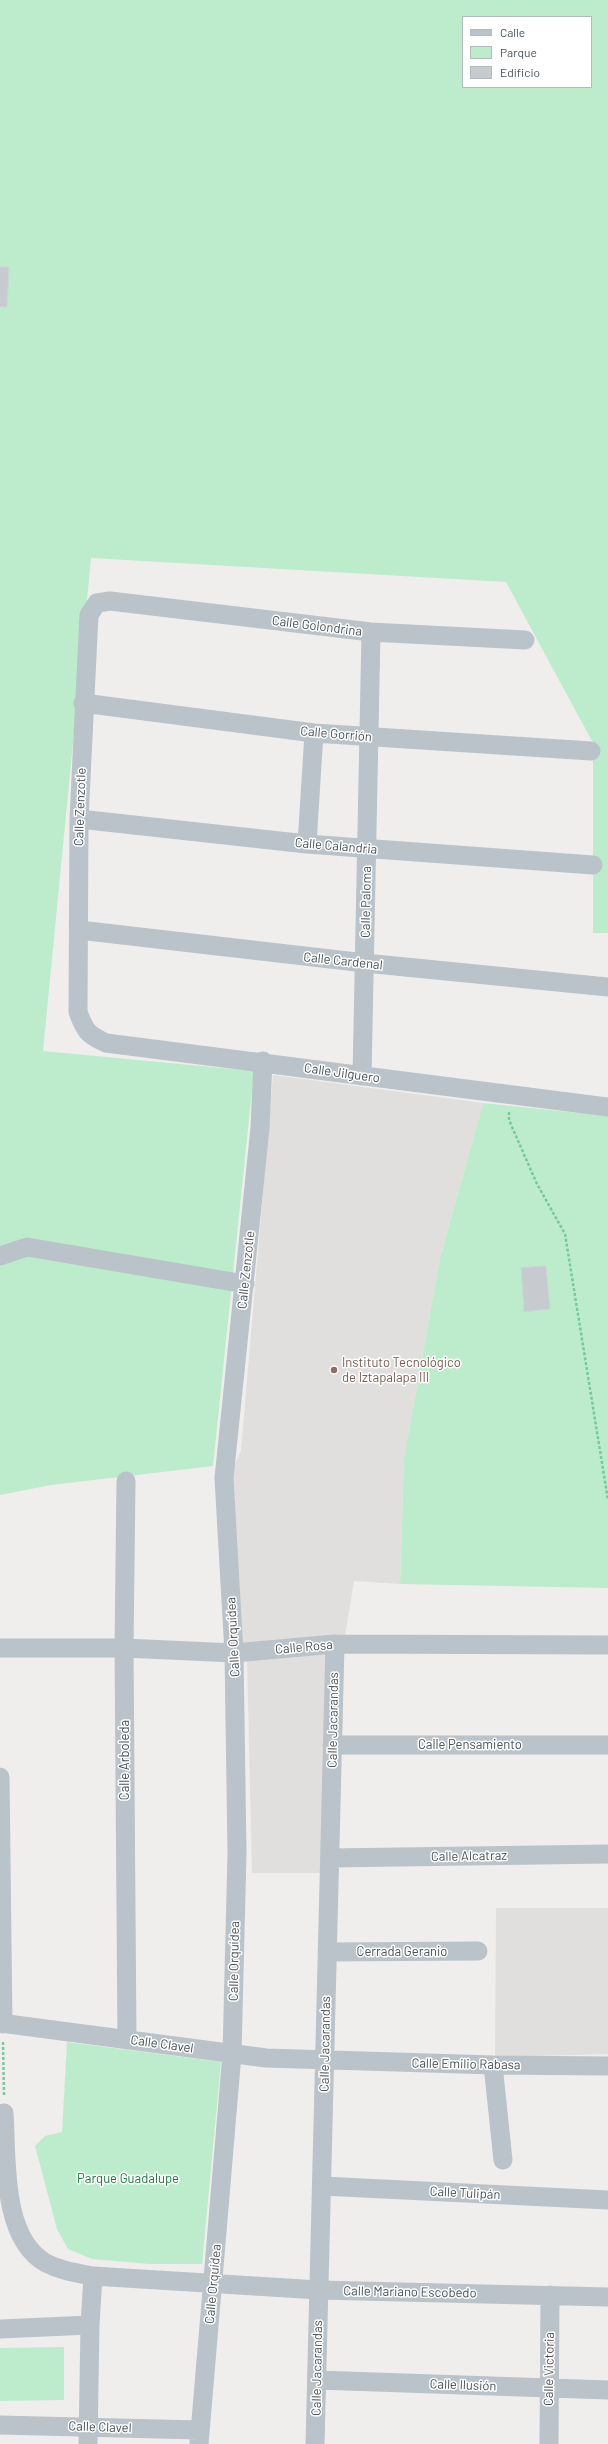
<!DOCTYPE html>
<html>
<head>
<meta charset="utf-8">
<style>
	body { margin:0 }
	#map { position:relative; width:608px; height:2444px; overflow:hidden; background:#f0eded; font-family:Barlow,sans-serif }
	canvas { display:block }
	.legend { position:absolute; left:462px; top:16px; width:130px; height:72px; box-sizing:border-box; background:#fff; border:1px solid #b5babd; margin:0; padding:5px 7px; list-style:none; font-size:12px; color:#475259 }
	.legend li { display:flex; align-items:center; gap:8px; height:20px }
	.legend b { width:20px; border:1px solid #b5babd }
</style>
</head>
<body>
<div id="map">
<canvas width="608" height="2444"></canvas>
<ul class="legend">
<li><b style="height:5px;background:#b9c3c9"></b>Calle</li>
<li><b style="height:11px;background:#bdeccc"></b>Parque</li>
<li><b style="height:11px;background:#c7cbd0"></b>Edificio</li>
</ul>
</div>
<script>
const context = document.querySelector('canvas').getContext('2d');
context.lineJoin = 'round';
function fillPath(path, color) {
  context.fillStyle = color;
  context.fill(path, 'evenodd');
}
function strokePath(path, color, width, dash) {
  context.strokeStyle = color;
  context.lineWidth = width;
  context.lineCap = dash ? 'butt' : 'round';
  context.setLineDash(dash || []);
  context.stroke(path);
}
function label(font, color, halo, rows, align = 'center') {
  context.font = font + ' Barlow,sans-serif';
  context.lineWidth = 3;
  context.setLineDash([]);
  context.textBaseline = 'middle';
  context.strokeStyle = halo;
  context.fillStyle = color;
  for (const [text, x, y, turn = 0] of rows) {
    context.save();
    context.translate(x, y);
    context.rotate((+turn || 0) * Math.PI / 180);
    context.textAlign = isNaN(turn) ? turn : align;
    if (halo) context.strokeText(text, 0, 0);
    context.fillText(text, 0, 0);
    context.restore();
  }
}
fillPath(new Path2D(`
	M273,1075L483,1103L440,1258L404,1458L400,1584L354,1581L345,1636L229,1650L227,1481L241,1451Z
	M326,1652L327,1873H252L247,1658Z
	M496,1908H608V2054L495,2057Z`), '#e1dede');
fillPath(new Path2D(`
	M0,0H608V933H593V743L506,582L91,558L43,1051L254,1071L213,1466L51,1485L0,1495ZM463,17H591V87H463Z
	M483,1103L608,1116V1588L400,1584L404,1458L440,1258Z
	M67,2042L221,2062L202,2264H149L92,2259L68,2249L57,2229L35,2146L45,2136L62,2132Z
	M64,2347V2400L0,2401V2348Z`), '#bdeccc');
const building = new Path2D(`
	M0,267H9L7,307H0Z
	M546,1266L550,1309L524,1312L521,1268Z`);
fillPath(building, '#c7cbd0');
strokePath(building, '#d1d4d9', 1);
strokePath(new Path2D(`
	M509,1112V1120L537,1184L565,1234L608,1500
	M3,2042L4,2095`), '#77c89b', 2.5, [3, 2]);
strokePath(new Path2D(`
	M525,640L371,632L110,601L97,603L89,615L79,819L78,1012C85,1031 88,1035 106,1043L608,1107
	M83,703L314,733L591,751
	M79,819L307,844L593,865
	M307,844L314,733
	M79,930L365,963L608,987
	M362,1076L371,632
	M0,1256L27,1247L245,1284
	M126,1481L124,1648L127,2040
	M0,1648H124L234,1653L335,1644L608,1645
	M332,1745H608
	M0,1777L3,2024
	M330,1858L608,1854
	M327,1952L478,1951
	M0,2023L266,2058L493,2065L608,2066
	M493,2065L503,2160
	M4,2113C7,2158 1,2238 46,2263C61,2271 77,2273 93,2276L319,2290L608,2297
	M322,2186L608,2200
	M0,2329L90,2325L93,2276
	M317,2380L608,2390
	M0,2425L199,2430
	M88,2444L90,2325
	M199,2444L232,2054L237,1853L234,1653L224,1478L260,1128L263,1061
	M315,2444L335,1644
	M549,2444L550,2295`), '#b9c3c9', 19);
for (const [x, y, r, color] of [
	[334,1370,4,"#8d6e63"]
]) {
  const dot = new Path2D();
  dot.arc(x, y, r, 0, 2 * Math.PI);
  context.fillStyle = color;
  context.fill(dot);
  strokePath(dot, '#fff', 1.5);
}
label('13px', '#475259', '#fff', [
	["Calle Golondrina",317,626,7],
	["Calle Gorrión",336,734,5],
	["Calle Zenzotle",80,807,-88],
	["Calle Calandria",336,846,5],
	["Calle Paloma",366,902,-89],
	["Calle Cardenal",343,961,6],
	["Calle Jilguero",342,1073,8],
	["Calle Zenzotle",246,1270,-84],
	["Calle Orquídea",233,1637,-93],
	["Calle Rosa",304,1647,-5],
	["Calle Jacarandas",333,1720,-89],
	["Calle Pensamiento",470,1745],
	["Calle Arboleda",125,1760,-90],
	["Calle Alcatraz",469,1856,-1],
	["Cerrada Geranio",402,1952],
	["Calle Orquídea",234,1961,-89],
	["Calle Clavel",162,2044,8],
	["Calle Jacarandas",325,2044,-89],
	["Calle Emilio Rabasa",466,2064,1],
	["Calle Tulipán",465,2193,3],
	["Calle Orquídea",213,2284,-85],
	["Calle Mariano Escobedo",410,2292,1],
	["Calle Jacarandas",317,2368,-89],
	["Calle Victoria",549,2369,-89],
	["Calle Ilusión",463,2385,2],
	["Calle Clavel",100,2427,2]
]);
label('13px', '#785e54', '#fff', [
	["Instituto Tecnológico",342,1363],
	["de Iztapalapa III",342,1378]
], 'left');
label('13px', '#1c7643', '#fff', [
	["Parque Guadalupe",128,2179]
]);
</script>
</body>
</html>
